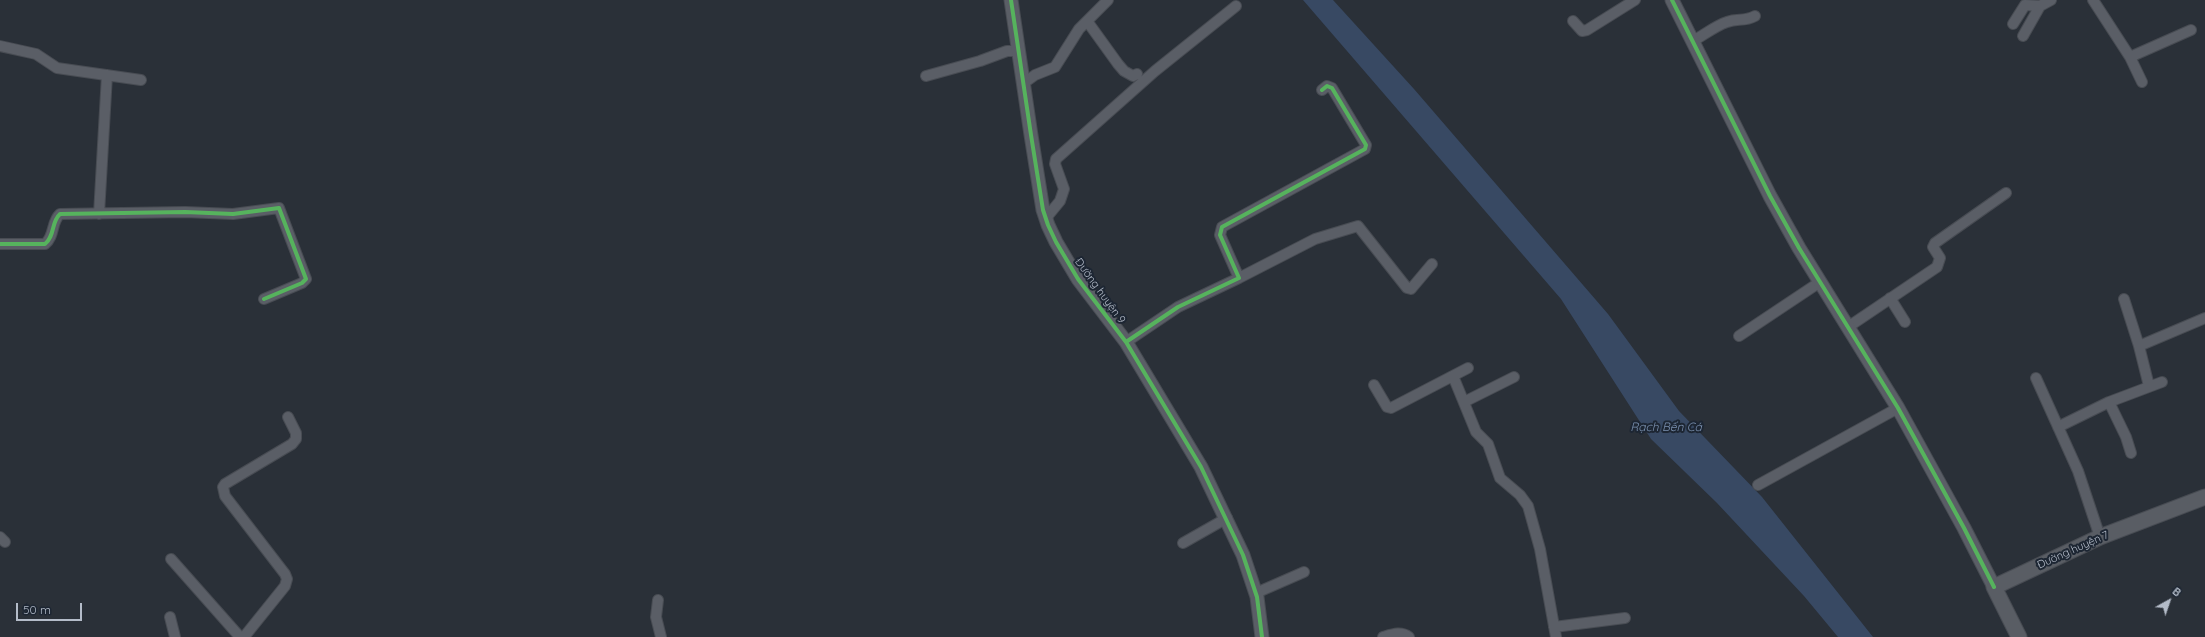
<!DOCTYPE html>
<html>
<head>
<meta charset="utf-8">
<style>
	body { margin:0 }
	#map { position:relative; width:2205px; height:637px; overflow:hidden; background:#2a3038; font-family:Quicksand,sans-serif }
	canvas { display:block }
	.north { position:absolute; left:2149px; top:581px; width:40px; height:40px; -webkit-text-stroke:3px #1d2633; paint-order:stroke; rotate:40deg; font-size:11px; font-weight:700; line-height:16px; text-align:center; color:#b4bcc9 }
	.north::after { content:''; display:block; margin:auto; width:14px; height:18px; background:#b4bcc9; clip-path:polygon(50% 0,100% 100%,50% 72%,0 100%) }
	.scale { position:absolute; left:16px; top:603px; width:66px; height:18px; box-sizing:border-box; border:2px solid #b4bcc9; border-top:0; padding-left:5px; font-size:12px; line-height:14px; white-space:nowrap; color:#b4bcc9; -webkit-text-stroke:3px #1d2633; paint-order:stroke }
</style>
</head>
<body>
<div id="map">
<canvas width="2205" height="637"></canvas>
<div class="north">B</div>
<div class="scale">50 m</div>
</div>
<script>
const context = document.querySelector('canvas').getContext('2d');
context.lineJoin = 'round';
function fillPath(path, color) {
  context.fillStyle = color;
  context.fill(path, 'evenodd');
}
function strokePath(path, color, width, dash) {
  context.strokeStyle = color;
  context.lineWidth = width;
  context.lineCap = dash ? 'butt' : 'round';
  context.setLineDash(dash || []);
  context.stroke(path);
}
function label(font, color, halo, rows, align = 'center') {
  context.font = font + ' Quicksand,sans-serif';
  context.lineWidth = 4;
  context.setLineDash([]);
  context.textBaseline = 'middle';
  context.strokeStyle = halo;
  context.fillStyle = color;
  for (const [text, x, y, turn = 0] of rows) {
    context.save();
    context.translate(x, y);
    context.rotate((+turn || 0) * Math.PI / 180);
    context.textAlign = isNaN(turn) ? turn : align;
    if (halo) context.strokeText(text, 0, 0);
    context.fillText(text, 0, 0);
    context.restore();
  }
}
fillPath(new Path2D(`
	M1303,0H1333L1414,89L1608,314L1679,411L1762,497L1873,637H1838L1804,596L1717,503L1651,439L1561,299Z`), '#384963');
const minor = new Path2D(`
	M2093,0L2130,57L2142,82
	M1087,21L1118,64L1124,71L1133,76L1137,74
	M1573,21L1582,31L1587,30L1635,0
	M2013,24L2025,5L2040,6
	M2023,36L2040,6L2051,0
	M1693,41C1704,35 1715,26 1727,22C1738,18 1744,22 1755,16
	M0,46L36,54L57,68L141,80
	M2130,57L2191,30
	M926,76L980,61L1007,51H1019
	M1024,83L1035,75L1055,67L1079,29L1108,0
	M99,214L107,75
	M1046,218L1060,201L1064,189L1055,164L1056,159L1155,71L1236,6
	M0,244H45C55,236 51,222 60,214L185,212L233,214L279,208L306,279L302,283L264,299
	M1239,278L1315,239L1358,226L1407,288L1411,289L1432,264
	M1890,298L1905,322
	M2124,299L2139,346L2149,386
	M1848,327L1937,267L1940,258L1933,247L1935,243L2006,193
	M1739,336L1820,282
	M1126,342L1178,307L1239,278L1220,235L1222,227L1365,149L1366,145L1332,88L1327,86L1322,90
	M2139,346L2205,318
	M1453,376L1476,432L1488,444L1500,478L1520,495L1528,506L1540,549L1556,637
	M2036,378L2078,471L2100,537
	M1374,385L1387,407L1391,408L1468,368
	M1464,402L1514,377
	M2109,402L2126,437L2131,453
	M2058,427L2109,402L2162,382
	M1758,485L1898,408
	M0,537L5,542
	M1183,543L1227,518
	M171,559L240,637
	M1256,593L1304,572
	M658,600L656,617L661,637
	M170,617L175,637
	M1554,627L1625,618
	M244,637L285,586L287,579L285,574L225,496L223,487L225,484L292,444L296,439V433L288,417
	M1383,637C1393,634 1401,631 1409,637`);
const tertiary = new Path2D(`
	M1011,0L1031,135L1043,210L1048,225L1056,242L1078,279L1126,342L1201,467L1243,555L1257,597L1262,637
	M1672,0L1770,196L1799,248L1898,408L1964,528L1994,587`);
const secondary = new Path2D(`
	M2019,637L1994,587L2100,537L2205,497`);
strokePath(minor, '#484c53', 12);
strokePath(tertiary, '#484c53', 15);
strokePath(secondary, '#484c53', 17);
strokePath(minor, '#5a5e66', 10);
strokePath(tertiary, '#5a5e66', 13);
strokePath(secondary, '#595d64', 15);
strokePath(new Path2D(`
	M1011,0L1031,135L1043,210L1048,225L1056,242L1078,279L1126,342L1201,467L1243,555L1257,597L1262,637
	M1672,0L1770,196L1799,248L1898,408L1964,528L1994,587
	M0,244H45C55,236 51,222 60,214L185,212L233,214L279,208L306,279L302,283L264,299
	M1126,342L1178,307L1239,278L1220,235L1222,227L1365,149L1366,145L1332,88L1327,86L1322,90`), '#56b35d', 4);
label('11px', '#b4bcc9', '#1d2633', [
	["Đường huyện 9",1100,291,54],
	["Đường huyện 7",2073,550,-24]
]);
label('italic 12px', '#7c92b1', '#1d2633', [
	["Rạch Bến Cá",1666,427]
]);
</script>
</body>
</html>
